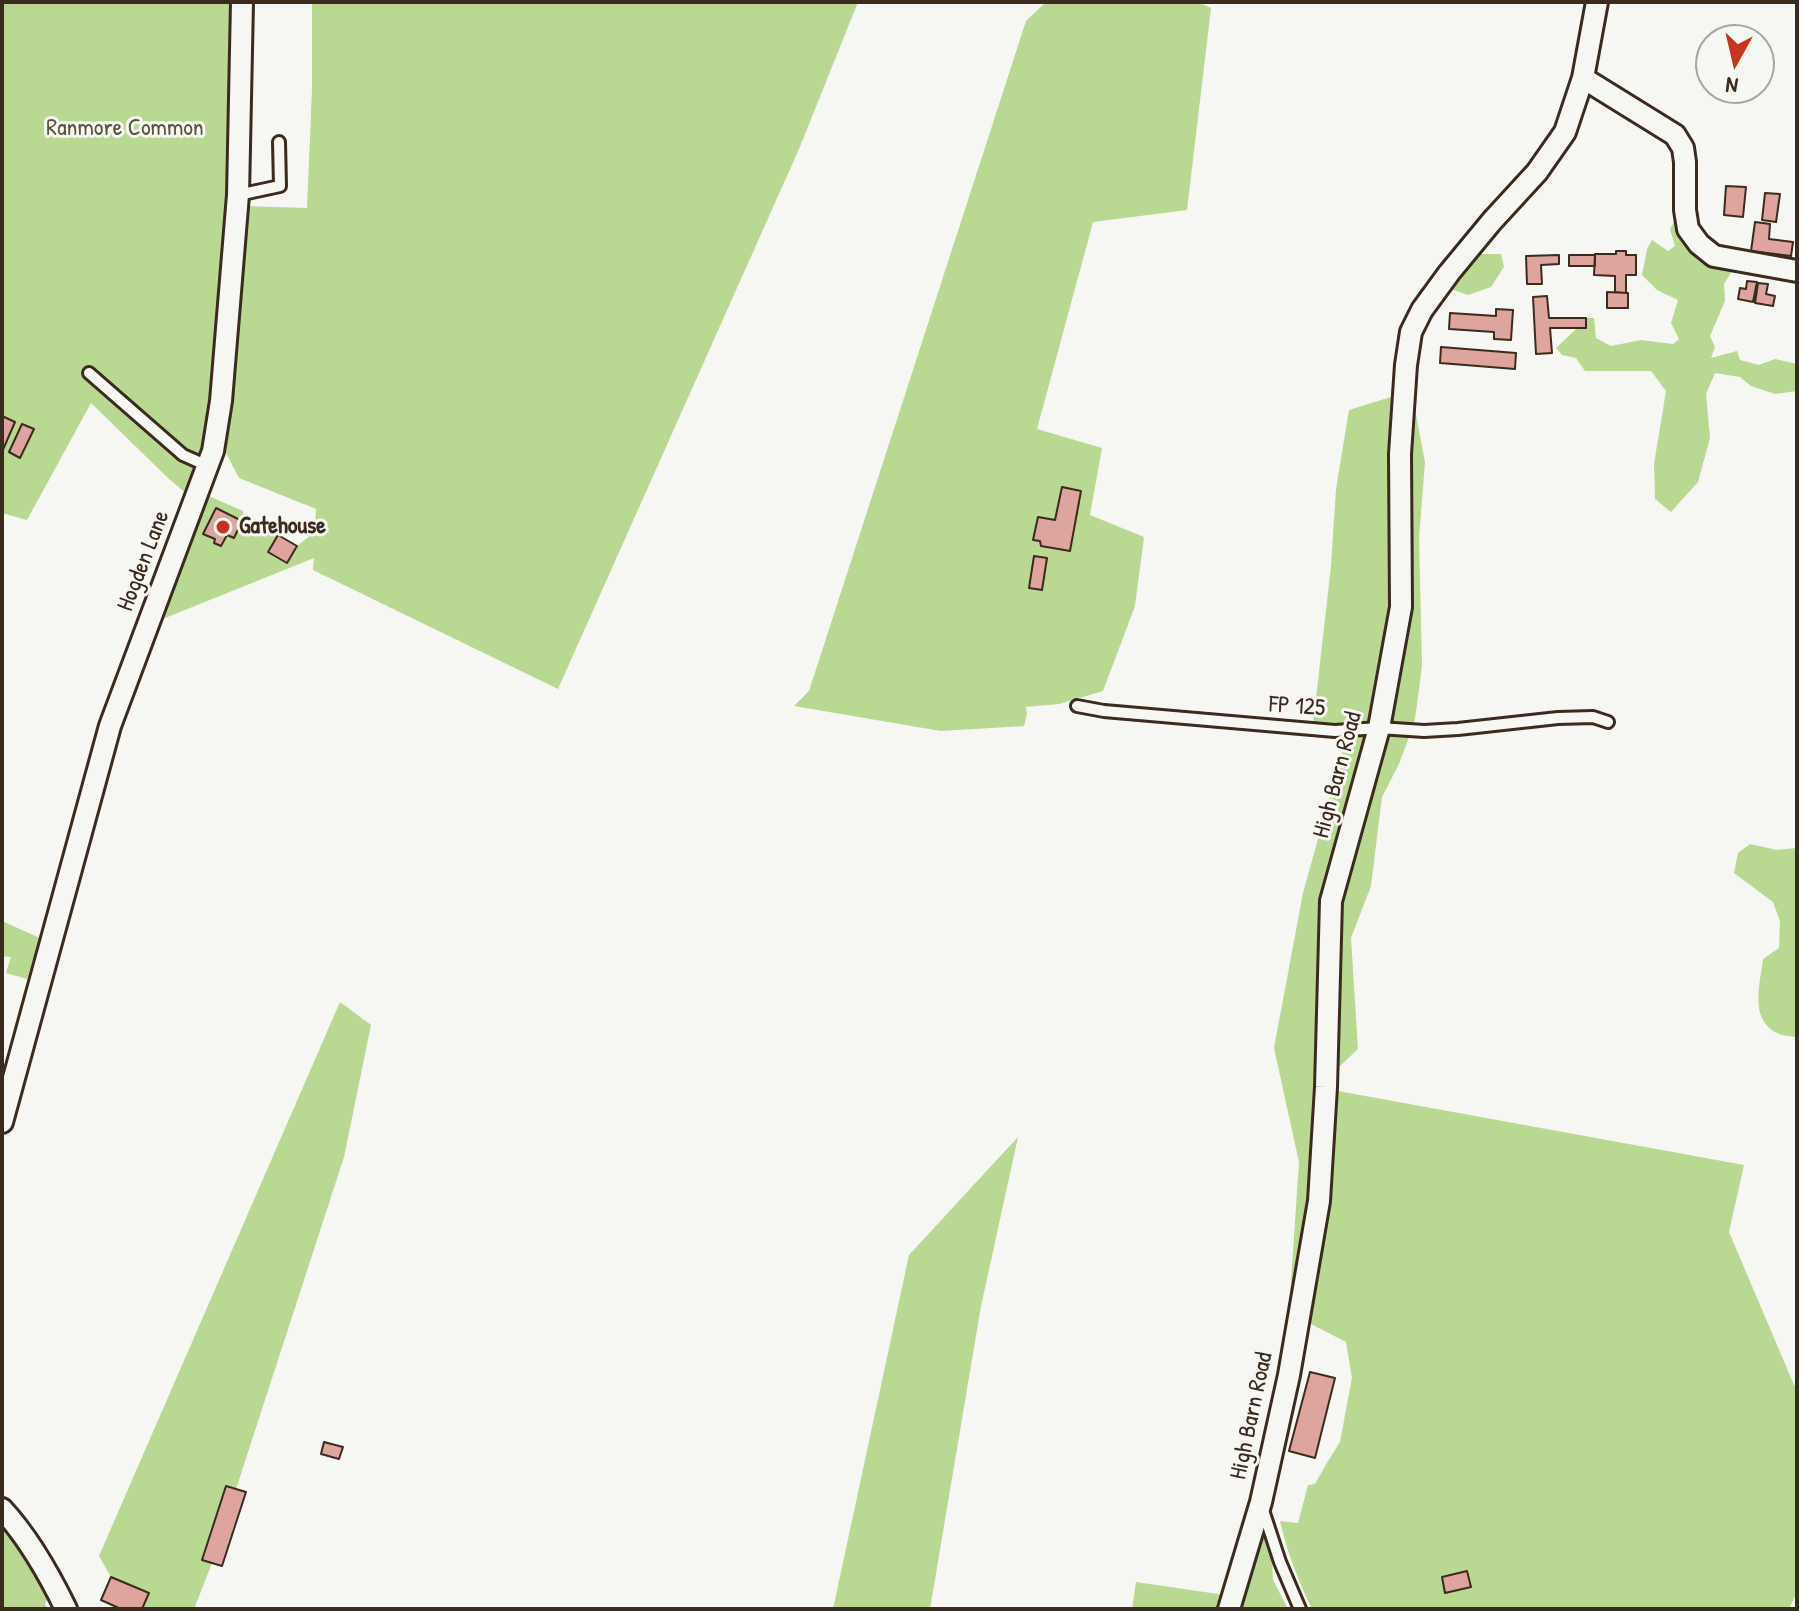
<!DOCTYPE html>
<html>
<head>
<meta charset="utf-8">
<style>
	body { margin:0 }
	#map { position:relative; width:1799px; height:1611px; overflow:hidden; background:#f6f6f2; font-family:"Patrick Hand",sans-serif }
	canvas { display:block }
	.frame { position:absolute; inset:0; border:4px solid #3b2a1e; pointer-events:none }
	.north { position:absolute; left:1695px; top:24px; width:80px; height:80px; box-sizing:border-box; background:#f6f6f2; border:2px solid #aba49d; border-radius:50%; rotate:188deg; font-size:22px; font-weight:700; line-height:32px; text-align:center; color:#3b2a1e }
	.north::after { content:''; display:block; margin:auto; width:28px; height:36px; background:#c8321e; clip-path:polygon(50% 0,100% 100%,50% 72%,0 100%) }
</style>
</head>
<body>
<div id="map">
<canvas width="1799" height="1611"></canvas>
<div class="frame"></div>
<div class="north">N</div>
</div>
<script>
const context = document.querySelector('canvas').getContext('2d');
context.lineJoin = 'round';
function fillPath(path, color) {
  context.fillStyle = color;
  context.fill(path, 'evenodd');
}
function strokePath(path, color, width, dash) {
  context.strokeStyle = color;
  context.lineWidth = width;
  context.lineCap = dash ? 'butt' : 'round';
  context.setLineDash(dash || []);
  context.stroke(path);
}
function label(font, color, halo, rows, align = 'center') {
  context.font = font + ' "Patrick Hand",sans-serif';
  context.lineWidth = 6;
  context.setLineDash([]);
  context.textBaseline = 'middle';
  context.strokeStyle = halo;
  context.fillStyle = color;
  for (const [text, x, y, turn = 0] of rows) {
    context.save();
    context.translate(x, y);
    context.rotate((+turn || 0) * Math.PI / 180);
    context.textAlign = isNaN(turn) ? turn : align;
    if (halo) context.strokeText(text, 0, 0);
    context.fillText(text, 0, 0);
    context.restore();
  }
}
fillPath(new Path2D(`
	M2,2H255L242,206L307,208L312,90V2H858L799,149L558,689L313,570L314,558L160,620L204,494L243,511V521L278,535L268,552L287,563L297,546L315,532L316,509L239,478L224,449L187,494L169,479L91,403L27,520L2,513Z
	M1046,2H1198L1211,8L1187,210L1093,222L1037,429L1102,448L1090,515L1144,537L1135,606L1103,691L1059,704L1026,707L1027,714L1024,726L941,731L794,706L809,691L1026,21Z
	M1676,214L1728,262L1732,271L1724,284L1725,301L1710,336L1715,347L1711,358L1737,351L1740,360L1759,365L1775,359L1797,364V391L1775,394L1751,386L1740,377L1715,373L1706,394L1710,438L1698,482L1671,512L1655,499L1654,464L1666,391L1651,371H1585L1576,358L1562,355L1556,348L1577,328H1586V318H1594L1596,338L1611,346L1641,340L1673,344L1679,339L1671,323L1678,300L1657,290L1642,275L1647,249L1652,240L1668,251L1675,246L1670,229L1674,222Z
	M1477,254H1501L1504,267L1491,287L1468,295L1448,288Z
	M1394,396L1413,399L1425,462L1419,538L1422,666L1415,719L1408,740L1399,764L1382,797L1371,886L1351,938L1358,1049L1336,1070L1338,1091L1744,1165L1729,1232L1794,1385L1797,1386V1592L1789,1609H1312C1298,1580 1287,1552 1280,1521L1298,1523L1308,1485L1315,1484L1328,1461L1340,1442L1352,1378L1346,1342L1309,1323L1305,1343L1287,1341L1299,1162L1274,1048L1303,893L1346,738V726L1313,725L1331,566L1336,489L1349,410Z
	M1750,844L1777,850L1796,848L1797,845V1037C1791,1036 1782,1036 1777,1033C1749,1019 1760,984 1763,959L1779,948L1780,921L1773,902L1734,873L1738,853Z
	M2,921L40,938L27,979L6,973L11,957L2,956Z
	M340,1002L371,1025L344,1157L236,1489L226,1486L202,1559L212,1563L194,1609H142L149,1593L111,1577L99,1556Z
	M1018,1137L981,1306L930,1609H833L909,1255Z
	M1261,1528L1271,1549L1273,1580L1288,1609H1236Z
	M2,1529L25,1556L48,1596L45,1604L47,1609H2Z
	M1136,1582L1225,1595L1222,1609H1132Z`), '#b9d891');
const building = new Path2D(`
	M1726,186L1746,187L1743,217L1724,215Z
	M1765,193L1780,194L1776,222L1762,220Z
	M1755,222L1770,224L1769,239L1793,242L1791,256L1751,251Z
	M1616,251H1626V255H1636V275H1626V293L1615,292V276L1594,275L1595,254H1616Z
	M1559,255V264L1541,265L1542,284H1527L1526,256Z
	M1569,255H1595V266H1569Z
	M1747,281L1757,282L1753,302L1738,299L1740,288L1746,289Z
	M1758,283L1768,284L1766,294L1775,296L1773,306L1755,303Z
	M1607,292L1628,293V308H1607Z
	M1547,296L1549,318H1586V328H1550L1552,353L1536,354L1533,297Z
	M1496,309L1513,310L1511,340L1494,339V332L1449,329L1450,313L1496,316Z
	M1441,347L1516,353L1515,369L1440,363Z
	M2,416L15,422L2,452Z
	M22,424L34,429L20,458L9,452Z
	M1062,487L1081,491L1070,551L1041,546L1040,541L1033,540L1038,517L1055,520Z
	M216,508L242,521L234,538L227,535L221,546L214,543L215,539L203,534Z
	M278,535L297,546L287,563L268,552Z
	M1034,556L1047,558L1042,590L1029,588Z
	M1310,1372L1335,1378L1315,1458L1289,1451Z
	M324,1442L343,1447L339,1459L321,1454Z
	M226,1486L246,1492L222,1566L202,1560Z
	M1467,1571L1471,1587L1445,1593L1442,1577Z
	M111,1577L149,1593L142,1609H121L101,1600Z`);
fillPath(building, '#dea49e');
strokePath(building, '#3b2a1e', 2);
const service = new Path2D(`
	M238,195L280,186L279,142
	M89,373L183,455L208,466
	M1077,706L1104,711L1335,731L1379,728L1424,731L1458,729L1558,718L1593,717L1608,722
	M1263,1510L1280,1562L1300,1609`);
const minor = new Path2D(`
	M1583,78L1675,135L1683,148L1685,162V210L1688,229L1699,244L1714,256L1797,271
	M2,1122L110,726L213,451L221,401L238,195L242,2
	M2,1509C27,1536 50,1576 66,1609
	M1229,1609L1261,1502L1289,1375L1319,1201L1326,1087L1331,901L1379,728L1401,607L1400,454L1406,365L1411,332L1422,310L1449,273L1492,221L1537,172L1565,132L1583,78L1597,2`);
strokePath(service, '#3b2a1e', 16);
strokePath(minor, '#3b2a1e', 26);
strokePath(service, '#f6f6f2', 10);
strokePath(minor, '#f6f6f2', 20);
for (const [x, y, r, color] of [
	[223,527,8,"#c8321e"]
]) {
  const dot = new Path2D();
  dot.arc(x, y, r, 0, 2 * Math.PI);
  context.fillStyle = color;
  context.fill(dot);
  strokePath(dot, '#f6f6f2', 3);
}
label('24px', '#5a563b', '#f6f6f2', [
	["Ranmore Common",125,129]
]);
label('bold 24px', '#3b2a1e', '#f6f6f2', [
	["Gatehouse",239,527]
], 'left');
label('24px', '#3b2a1e', '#f6f6f2', [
	["Hogden Lane",144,561,-69],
	["FP 125",1297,707,4],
	["High Barn Road",1338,775,-75],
	["High Barn Road",1252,1416,-78]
]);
</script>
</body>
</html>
